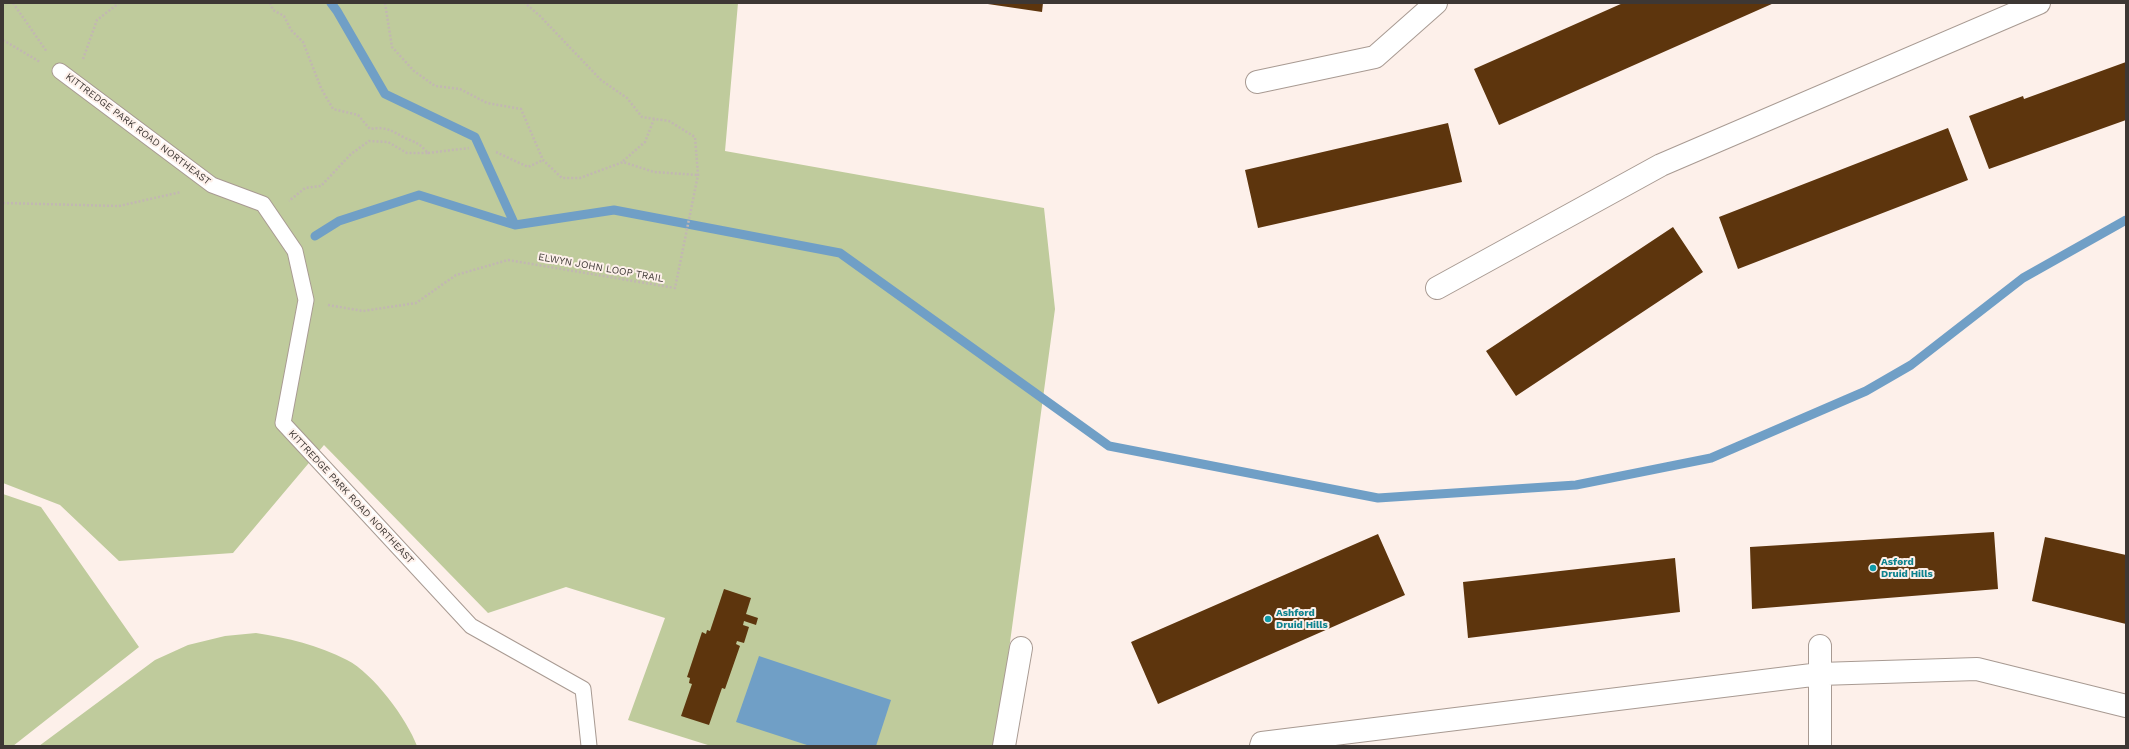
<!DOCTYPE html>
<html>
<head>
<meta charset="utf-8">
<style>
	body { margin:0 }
	#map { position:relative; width:2129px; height:749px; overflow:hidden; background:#fdf0ea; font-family:"Work Sans",sans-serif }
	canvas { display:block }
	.frame { position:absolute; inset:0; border:4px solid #3d3734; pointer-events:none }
</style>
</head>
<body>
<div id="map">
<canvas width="2129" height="749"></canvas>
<div class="frame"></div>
</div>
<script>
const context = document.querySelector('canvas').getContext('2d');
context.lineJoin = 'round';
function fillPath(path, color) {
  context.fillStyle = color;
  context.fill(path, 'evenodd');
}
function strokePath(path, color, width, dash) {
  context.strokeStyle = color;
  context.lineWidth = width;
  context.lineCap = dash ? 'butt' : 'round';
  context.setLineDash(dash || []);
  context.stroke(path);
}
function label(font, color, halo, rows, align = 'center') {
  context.font = font + ' "Work Sans",sans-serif';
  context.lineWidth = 4;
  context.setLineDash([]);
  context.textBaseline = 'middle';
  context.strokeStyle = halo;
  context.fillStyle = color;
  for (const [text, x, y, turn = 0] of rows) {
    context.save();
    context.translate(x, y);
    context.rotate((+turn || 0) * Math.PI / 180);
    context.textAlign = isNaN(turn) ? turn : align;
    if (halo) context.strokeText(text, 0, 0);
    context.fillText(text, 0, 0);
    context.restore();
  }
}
fillPath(new Path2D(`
	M3,3H738L725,151L1044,208L1055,309L996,746H711L628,720L665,618L566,587L488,613L324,445L233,553L119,561L60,505L3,483Z
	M3,494L41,507L139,647L13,746H3Z
	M256,633C288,638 318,645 347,660C373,673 407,719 417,746H39L155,660L188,645L225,636Z`), '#bfcb9c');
fillPath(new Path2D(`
	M759,656L891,700L876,746H810L736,722Z`), '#709fc6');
strokePath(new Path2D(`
	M331,3L337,11L385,94L475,137L515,225L614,210L840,253L1109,446L1378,498L1576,485L1711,458L1866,391L1911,365L2023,278L2126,220
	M315,236L339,221L419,195L515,225`), '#709fc6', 9);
fillPath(new Path2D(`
	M981,3H1043L1042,12Z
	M1623,3H1774L1499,125L1474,69Z
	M2126,62V120L1989,169L1969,116L2023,96L2024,99Z
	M1448,123L1462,182L1258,228L1245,170Z
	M1948,128L1968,180L1738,269L1719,217Z
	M1673,227L1703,272L1516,396L1486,351Z
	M1994,532L1998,589L1752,609L1750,547Z
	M1378,534L1405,595L1158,704L1131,642Z
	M2045,537L2126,555V624L2032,601Z
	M1675,558L1680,612L1468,638L1463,582Z
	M724,589L751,598L746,614L758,618L756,625L744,621L743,625L749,627L744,643L737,641L736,644L740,646L725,689L722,688L709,725L681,716L692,684L689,683L690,678L687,677L702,632L706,634L707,630L710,631Z`), '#5d350d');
const service = new Path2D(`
	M60,71L212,185L263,204L295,251L306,300L283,423L471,626L583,689L589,746`);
const minor = new Path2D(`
	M1257,82L1375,57L1436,3
	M1437,288L1661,165L2039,3
	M1004,746L1021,648
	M1261,746L1262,743L1820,674L1977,669L2126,706
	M1820,746V646`);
strokePath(service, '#a89a92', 17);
strokePath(minor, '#a89a92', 24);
strokePath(new Path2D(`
	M13,3L47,52
	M270,3L273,10L284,16L291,30L303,42L321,88L333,109L358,115L370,129C386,126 392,131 405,138C417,143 419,143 428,153H407L388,142L369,141L351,154L321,186L305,188L289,201
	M385,3L392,47L414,71L435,86L460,89L487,103L521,109L543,160L562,178H580L623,162L654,172L698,175
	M3,40L40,62
	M83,59L97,20L119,3
	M496,152L528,167L543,160
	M428,153L469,148
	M623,161L645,142L654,119
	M3,203L119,206L181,192
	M328,305L363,311L416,303L456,275L508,260L675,288L698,175L695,137L669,121L642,117L627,98L601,80L540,16L525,3`), '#c2b7b2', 2.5, [2, 2]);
strokePath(service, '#fff', 15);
strokePath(minor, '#fff', 22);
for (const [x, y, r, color] of [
	[1873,568,4,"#0f9aa8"],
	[1268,619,4,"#0f9aa8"]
]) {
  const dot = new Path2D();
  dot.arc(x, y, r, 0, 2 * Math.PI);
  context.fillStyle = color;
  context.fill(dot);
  strokePath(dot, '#fdf0ea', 1.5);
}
label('10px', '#3d3734', '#fdf0ea', [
	["KITTREDGE PARK ROAD NORTHEAST",138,129,37],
	["ELWYN JOHN LOOP TRAIL",601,268,10],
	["KITTREDGE PARK ROAD NORTHEAST",351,497,47]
]);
label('bold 10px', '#0d838f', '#fdf0ea', [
	["Asford",1881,562],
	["Druid Hills",1881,574],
	["Ashford",1276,613],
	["Druid Hills",1276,625]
], 'left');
</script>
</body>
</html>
